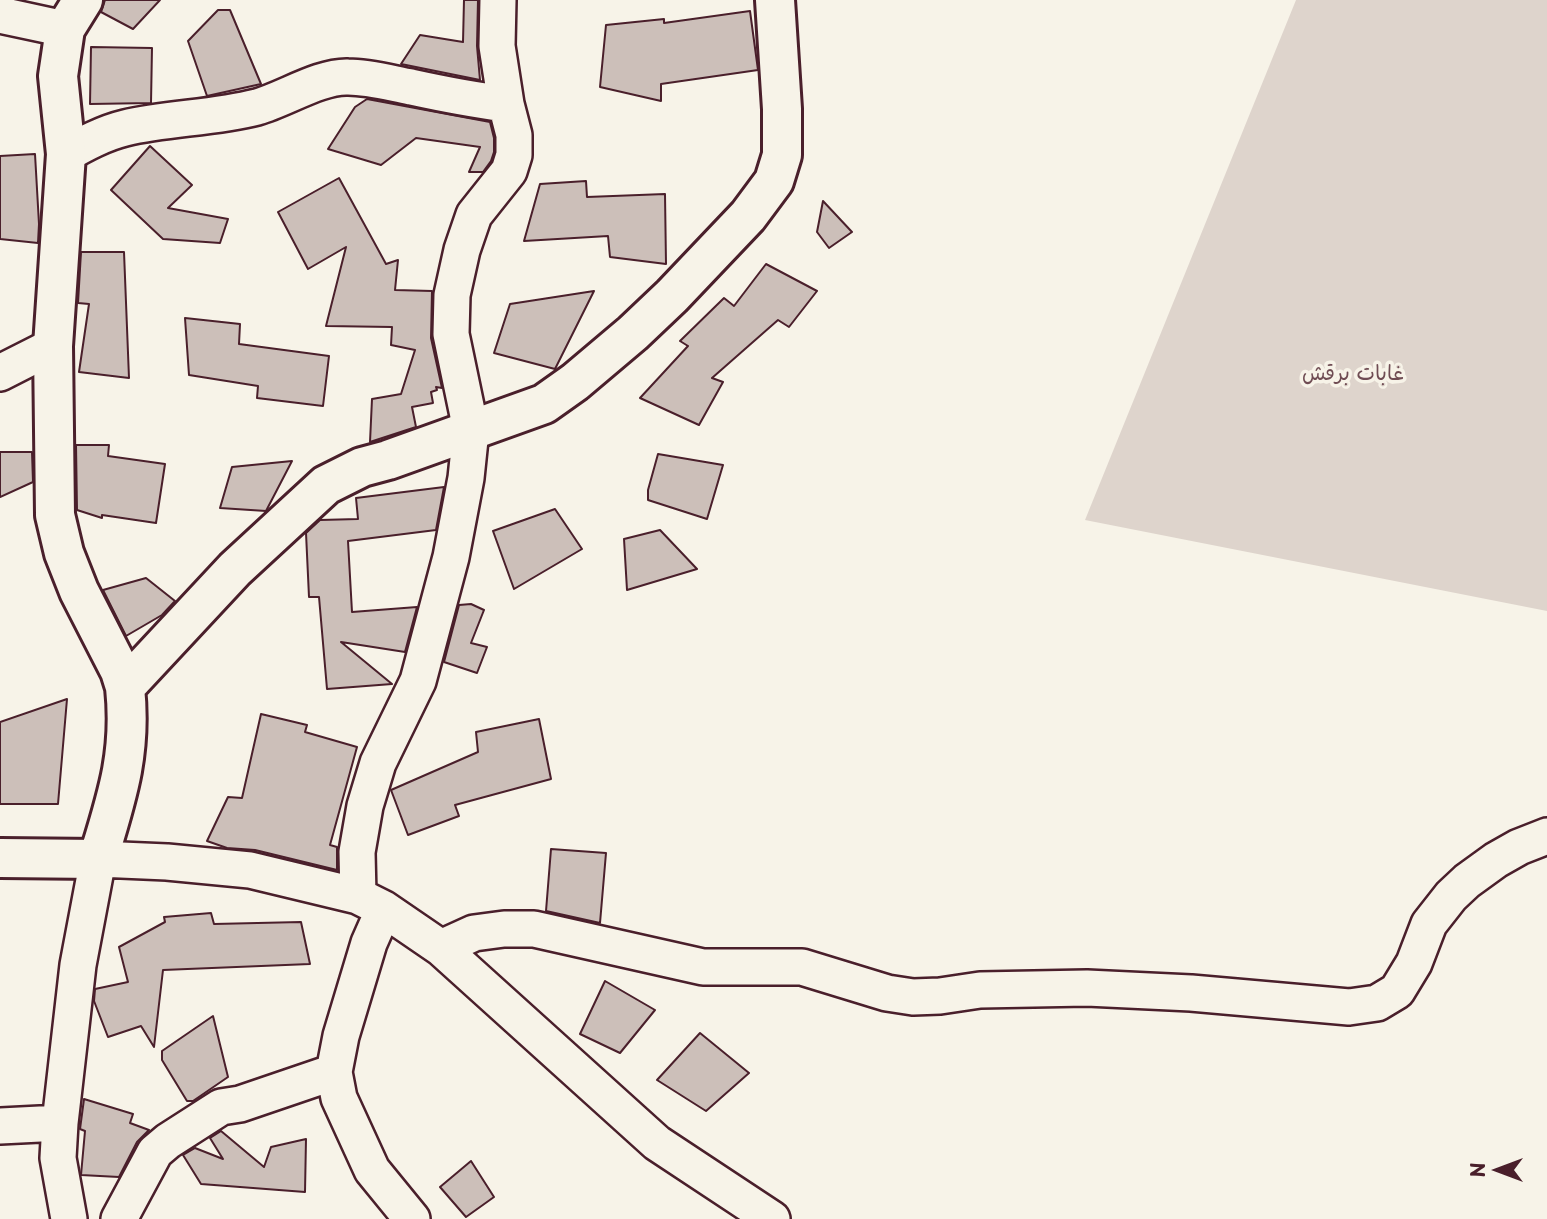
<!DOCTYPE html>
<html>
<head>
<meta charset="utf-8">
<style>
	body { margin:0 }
	#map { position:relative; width:1547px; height:1219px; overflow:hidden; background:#f7f3e8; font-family:"Playpen Sans",sans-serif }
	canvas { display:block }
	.north { position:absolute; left:1463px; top:1135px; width:70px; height:70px; -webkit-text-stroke:5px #f7f3e8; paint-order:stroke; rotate:270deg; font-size:19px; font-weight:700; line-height:28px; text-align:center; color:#4a1f2b }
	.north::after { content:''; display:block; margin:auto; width:24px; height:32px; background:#4a1f2b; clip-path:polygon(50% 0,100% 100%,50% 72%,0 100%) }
</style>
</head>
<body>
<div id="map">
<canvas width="1547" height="1219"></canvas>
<div class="north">N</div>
</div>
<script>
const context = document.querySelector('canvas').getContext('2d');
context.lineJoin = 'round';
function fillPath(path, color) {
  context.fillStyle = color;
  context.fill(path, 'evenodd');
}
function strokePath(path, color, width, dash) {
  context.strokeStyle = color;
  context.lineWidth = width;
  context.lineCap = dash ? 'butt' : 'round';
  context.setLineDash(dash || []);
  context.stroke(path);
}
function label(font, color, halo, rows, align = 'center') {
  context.font = font + ' "Playpen Sans","Playpen Sans Arabic",sans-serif';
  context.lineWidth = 7;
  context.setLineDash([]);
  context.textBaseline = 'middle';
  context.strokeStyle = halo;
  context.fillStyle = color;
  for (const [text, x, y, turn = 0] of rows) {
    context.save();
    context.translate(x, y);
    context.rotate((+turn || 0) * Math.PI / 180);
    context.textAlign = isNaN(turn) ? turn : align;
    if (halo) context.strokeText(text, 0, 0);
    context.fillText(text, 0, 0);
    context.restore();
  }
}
fillPath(new Path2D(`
	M1296,0H1547V611L1085,520Z`), '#ded4cc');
const building = new Path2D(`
	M105,0H160L133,29L101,12Z
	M464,0H478L477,46L480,80L401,64L420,35L463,42Z
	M218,10H230L261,84L207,96L188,41Z
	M750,11L758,70L661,84V101L600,87L606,25L664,19V23Z
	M91,47L152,48L151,103L90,104Z
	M367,99L490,122L494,138V152L491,161L483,172H469L480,147L416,138L381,165L328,149L355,107Z
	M150,146L192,185L168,208L228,219L220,243L163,239L111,190Z
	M35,154L39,224L38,243L0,239V156Z
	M339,178L386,264L398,260L395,290L432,291L431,338L442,388L436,387L437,390L431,392L433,403L412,407L416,427L370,442L372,399L401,394L415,350L391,345L392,327L326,326L346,247L308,269L278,212Z
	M586,181L587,197L665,194L666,264L610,257L608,236L524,241L540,184Z
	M823,201L852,232L829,248L817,232Z
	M81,252H124L129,378L79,372L89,304L78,303Z
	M766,264L817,291L789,327L778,320L712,378L723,382L699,425L640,398L688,346L680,341L724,298L734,306Z
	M594,291L555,369L494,353L510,304Z
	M185,318L240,324L239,344L329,356L323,406L257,398L258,386L189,375Z
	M76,445H109L108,456L165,464L156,523L102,515V518L77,510Z
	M0,452H32L33,482L0,497Z
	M658,454L723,465L707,519L648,500V490Z
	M292,461L266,511L220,508L232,467Z
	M444,487L436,530L348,541L352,612L417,607L405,652L341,642L392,684L327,689L319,597H309L306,533L320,520L358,519L356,498Z
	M555,509L582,549L514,589L493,531Z
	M660,530L697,569L627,590L624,539Z
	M146,578L175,601L162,615L126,636L103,590Z
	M471,604L484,610L471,643L487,647L477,673L444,662L459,605Z
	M67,699L58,804H0V722Z
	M261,714L307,725L305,732L357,747L330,845L337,847V870L255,850L227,848L207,841L228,797L242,798Z
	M539,719L551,779L455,805L459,816L408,835L391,790L478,752L476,732Z
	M551,849L606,853L600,923L546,911Z
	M211,913L214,924L301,922L310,964L163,970L154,1047L141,1026L108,1037L94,1001L95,989L128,982L119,947L165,922L164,917Z
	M605,981L655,1010L620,1053L580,1034Z
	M213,1016L228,1077L193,1101H187L162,1060V1051Z
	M700,1033L749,1073L706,1111L657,1080Z
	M84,1099L133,1114L130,1123L149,1130L137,1142L119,1177L81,1175L85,1131L80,1129Z
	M221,1131L264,1167L271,1147L306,1139L305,1192L201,1184L183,1155L195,1148L223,1159L210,1138Z
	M471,1161L494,1197L466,1217L440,1187Z`);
fillPath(building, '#ccbfb9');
strokePath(building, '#4a1f2b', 2);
const minor = new Path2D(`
	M0,15L65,29
	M66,154C84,144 104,133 125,128C168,118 214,118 257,107C285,99 320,76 348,77C369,77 390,83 411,87C443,94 474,100 506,104
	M0,373L53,346
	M358,896L357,852L365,806L378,763L418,681L451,557L466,478L471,430L451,334L452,295L462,250L474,215L509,171L514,155V135L506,104L497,46L498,0
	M384,909L369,943L341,1036L334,1072L339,1098L372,1170L412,1219
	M441,948L474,933L504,929H534L703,967H802L887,993L913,997L940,996L980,990L1087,988L1191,993L1349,1007L1377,1003L1397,991L1414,963L1429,924L1451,896L1467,881L1496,860L1519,847L1547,836
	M0,1126L60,1123
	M69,1219L58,1158L60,1123L78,965L98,859L167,862L250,870L358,896L384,909L441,948L657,1143L772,1219
	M119,1219L155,1152L168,1141L221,1107L240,1104L334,1072`);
const tertiary = new Path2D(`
	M83,0L65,29L58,76L66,154L53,346L55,515L64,553L79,591L120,671L125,687
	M0,858L98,859C117,797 132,753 125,687L235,569L326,485L362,467L388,460L544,404L575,382L633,333L672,296L748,216L774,181L782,155V109L775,0`);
strokePath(minor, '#4a1f2b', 40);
strokePath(tertiary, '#4a1f2b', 44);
strokePath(minor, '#f7f3e8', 35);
strokePath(tertiary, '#f7f3e8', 38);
label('21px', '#6f4c53', '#f7f3e8', [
	["غابات برقش",1353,374]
]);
</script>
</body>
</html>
